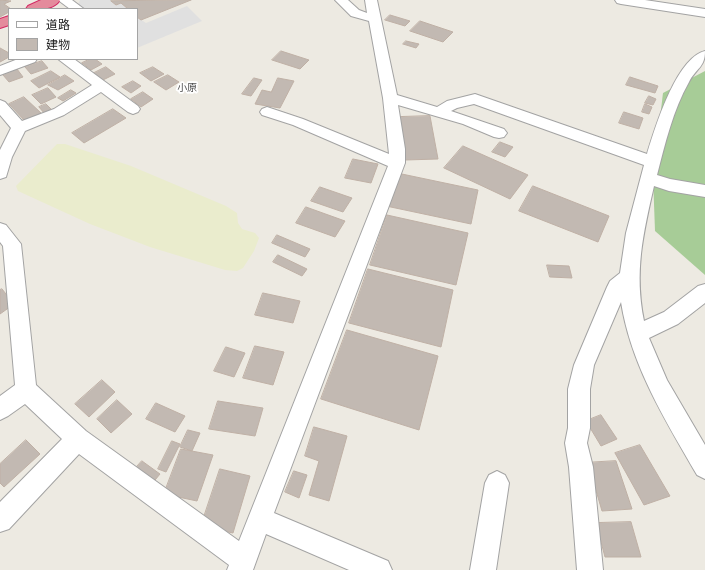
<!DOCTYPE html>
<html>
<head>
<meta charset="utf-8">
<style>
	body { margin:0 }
	#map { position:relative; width:705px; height:570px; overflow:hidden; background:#edeae2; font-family:"Archivo Narrow","Noto Sans JP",sans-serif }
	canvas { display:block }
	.legend { position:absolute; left:8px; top:8px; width:130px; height:52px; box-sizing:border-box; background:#fff; border:1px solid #a4a4a4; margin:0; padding:5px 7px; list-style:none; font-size:12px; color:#1c1c1c }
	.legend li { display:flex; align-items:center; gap:8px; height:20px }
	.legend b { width:20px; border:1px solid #a4a4a4 }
</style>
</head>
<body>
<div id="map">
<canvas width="705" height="570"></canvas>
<ul class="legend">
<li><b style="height:5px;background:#fff"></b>道路</li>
<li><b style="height:11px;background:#c2b9b2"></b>建物</li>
</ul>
</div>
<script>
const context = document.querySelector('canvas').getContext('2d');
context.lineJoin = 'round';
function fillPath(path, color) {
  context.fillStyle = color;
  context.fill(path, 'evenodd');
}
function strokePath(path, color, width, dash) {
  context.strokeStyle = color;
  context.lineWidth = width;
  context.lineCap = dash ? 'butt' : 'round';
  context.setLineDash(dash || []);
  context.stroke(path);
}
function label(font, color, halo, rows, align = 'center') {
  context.font = font + ' "Archivo Narrow","Noto Sans JP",sans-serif';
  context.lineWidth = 3.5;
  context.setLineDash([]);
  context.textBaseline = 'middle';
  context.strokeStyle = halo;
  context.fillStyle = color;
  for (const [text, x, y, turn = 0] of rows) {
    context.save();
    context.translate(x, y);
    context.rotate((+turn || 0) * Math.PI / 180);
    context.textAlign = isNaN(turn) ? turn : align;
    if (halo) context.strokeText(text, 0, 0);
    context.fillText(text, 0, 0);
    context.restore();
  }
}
fillPath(new Path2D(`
	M57,144H65L131,166L226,206L237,213L238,223L242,229L255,233L259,238L254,251L243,268L237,271L225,270L150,247L90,224L18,191L16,186Z`), '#eaeccd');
fillPath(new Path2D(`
	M705,71V275L655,231L653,176L663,93Z`), '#a7cc97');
fillPath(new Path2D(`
	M80,0H113L112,1L116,5L121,3L128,9H86L77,6Z
	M187,6L202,21L137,48V17L146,23Z`), '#e0e0e0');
const building = new Path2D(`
	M0,0L11,1L4,4L11,9H9V12L0,17Z
	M191,0L141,20L137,17V9H128L121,3L116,5L111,1Z
	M390,15L410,21L405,26L385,20Z
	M420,21L453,32L443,42L410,31Z
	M406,41L419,44L416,48L403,44Z
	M0,48L9,53V57L0,62Z
	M281,51L309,60L300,69L272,60Z
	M90,59H95L102,64L91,70L82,63Z
	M42,61L48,68L31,74L25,67Z
	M106,67L115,74L101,81L92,74Z
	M153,67L164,74L151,81L140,73Z
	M17,69L23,77L9,82L3,75Z
	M51,71L60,77L39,88L31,81Z
	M65,75L74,81L58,90L48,85Z
	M168,75L179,82L166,90L154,82Z
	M630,77L658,86L655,93L626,85Z
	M254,78L262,80L251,96L242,94Z
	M278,78L294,81L280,108L255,104L262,90L271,92Z
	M133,81L141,86L131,93L122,87Z
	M48,88L56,97L41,104L32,95Z
	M71,90L76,93L63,101L58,98Z
	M143,92L153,99L141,107L131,99Z
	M649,96L656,99L653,105L645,103Z
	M24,97L41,113L25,121L9,104Z
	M46,104L51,109L44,113L39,107Z
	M645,104L652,107L649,114L642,112Z
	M113,109L126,118L84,143L72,133Z
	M624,112L643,118L639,129L619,123Z
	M430,116L438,159L405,160L399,117Z
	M500,142L513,147L505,157L492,152Z
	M463,146L528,175L510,199L444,168Z
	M353,159L378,164L371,183L345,178Z
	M397,173L478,190L471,224L386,206Z
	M533,186L609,216L598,242L519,211Z
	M320,187L352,198L343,212L311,201Z
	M306,207L345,221L335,237L296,223Z
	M387,215L468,233L456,285L370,265Z
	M277,235L310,249L305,257L272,243Z
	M278,255L307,269L302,276L273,262Z
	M547,265L569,266L572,278L550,277Z
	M368,269L453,290L441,347L349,323Z
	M2,289L14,304L0,314V290Z
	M263,293L300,301L293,323L255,315Z
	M347,330L438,356L419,430L321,399Z
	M255,346L284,352L273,385L243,378Z
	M226,347L245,353L234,377L214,371Z
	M102,380L115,392L89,417L75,404Z
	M117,400L132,414L111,433L97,419Z
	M218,401L263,408L255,436L209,429Z
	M156,403L185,416L175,432L146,419Z
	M601,415L617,439L601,446L586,421Z
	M314,427L347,436L329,501L309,495L319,461L305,456Z
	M188,430L200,433L192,451L180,447Z
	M26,440L40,454L4,487L0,483V464Z
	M172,441L180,444L166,472L158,469Z
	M640,445L670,496L644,505L615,453Z
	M181,449L213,455L197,501L164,494Z
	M142,461L160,474L151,485L133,471Z
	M616,461L632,509L602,511L595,487L583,463Z
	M220,469L250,476L233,533L201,526Z
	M294,471L307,475L299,498L285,492Z
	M631,522L641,557H605L596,523Z`);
fillPath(building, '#c2b9b2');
strokePath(building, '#bfb0a5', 1);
const street = new Path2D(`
	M58,0H72L84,9H70Z
	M335,0H348L359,10L367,13L365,0H377L397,95L437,107L447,101L475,94L647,154C655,128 676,58 705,51C705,68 696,68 689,82C673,110 665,144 657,175L670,179L705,185V197L669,191L654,186C643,234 634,272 644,321L664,312L698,286L705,284V303L678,324L649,338L667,380L705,445V479L697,475C665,420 631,365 621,302L594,365L590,389V428L587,443L593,467L603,570H577L569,467L565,443L568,428V389L574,365L607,287L610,281L620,273L626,233L644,165L474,104L457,108L451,111L504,129L507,133L504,137L499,138L494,137L463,124L398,105L405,149V163L274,513L388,561L392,570H349L266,534L253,570H227L229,565L79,454L9,529L0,532V502L62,439L25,404L8,416L0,420V396L15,385L3,246L0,242V223L6,225L21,244L36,385L86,431L239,541L388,166L293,125L262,115L260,112L262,109L267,107L303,119L389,154L383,98L369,21L351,16Z
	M615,0H645L705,9V17L621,4L617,3Z
	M18,59H37L35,62L0,75V66Z
	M58,59H74L138,106L140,109L138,112L133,114L128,112L101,92L64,115L25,131L12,157L6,177L0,179V150L11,128L0,115V100L5,102L22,121L54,109L92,85Z
	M497,471L505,475L509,483L496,570H470L485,483L489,475Z`);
const highway = new Path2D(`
	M41,0H60C53,11 37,9 26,9L28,6Z
	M9,16V25L0,28V19Z`);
strokePath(street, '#a3a3a3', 2);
strokePath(highway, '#d32863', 2);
fillPath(street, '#fff');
fillPath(highway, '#e48b9c');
label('10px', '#4f4f4f', '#fff', [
	["小原",187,88]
]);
</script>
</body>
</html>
